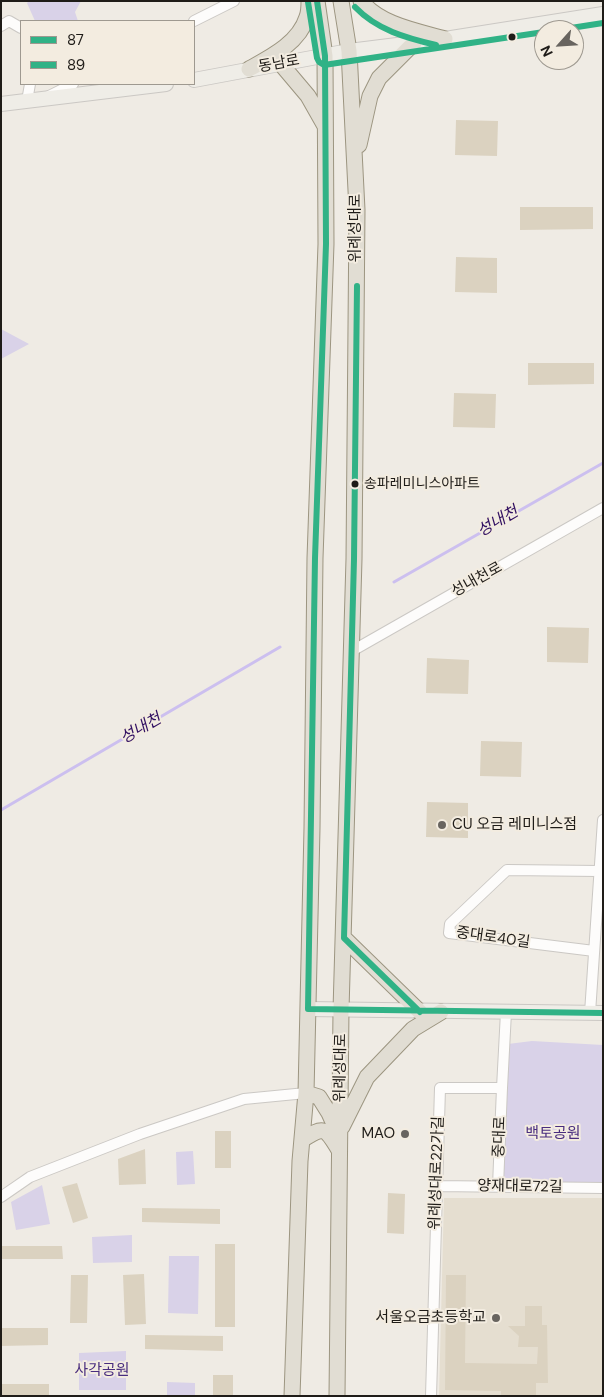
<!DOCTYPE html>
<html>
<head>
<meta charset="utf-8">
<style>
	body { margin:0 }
	#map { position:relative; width:604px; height:1397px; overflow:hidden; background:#efebe4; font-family:"DM Sans",sans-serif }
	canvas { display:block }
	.frame { position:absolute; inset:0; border:2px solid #1f1c18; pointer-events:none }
	.legend { position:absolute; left:20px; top:20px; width:175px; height:65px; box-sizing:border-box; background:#f3ece0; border:1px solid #9e9990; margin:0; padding:6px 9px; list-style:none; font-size:15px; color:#1f1c18 }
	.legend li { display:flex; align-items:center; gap:10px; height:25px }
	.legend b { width:25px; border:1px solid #9e9990 }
	.north { position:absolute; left:534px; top:20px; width:50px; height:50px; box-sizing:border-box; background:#f3ece0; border:1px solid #9e9990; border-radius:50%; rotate:244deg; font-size:14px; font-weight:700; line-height:20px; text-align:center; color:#1f1c18 }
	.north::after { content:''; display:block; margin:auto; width:18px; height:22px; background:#68645f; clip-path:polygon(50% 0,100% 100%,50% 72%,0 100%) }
</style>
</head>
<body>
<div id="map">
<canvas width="604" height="1397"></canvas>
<div class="frame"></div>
<ul class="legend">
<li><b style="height:6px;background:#30b286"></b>87</li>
<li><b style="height:6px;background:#30b286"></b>89</li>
</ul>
<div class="north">N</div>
</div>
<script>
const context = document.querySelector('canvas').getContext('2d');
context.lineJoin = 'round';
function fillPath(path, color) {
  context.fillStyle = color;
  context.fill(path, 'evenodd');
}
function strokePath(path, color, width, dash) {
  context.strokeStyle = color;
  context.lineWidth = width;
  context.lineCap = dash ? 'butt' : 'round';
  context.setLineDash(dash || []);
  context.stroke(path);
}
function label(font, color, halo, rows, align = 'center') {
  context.font = font + ' "DM Sans","Noto Sans KR",sans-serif';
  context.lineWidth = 4;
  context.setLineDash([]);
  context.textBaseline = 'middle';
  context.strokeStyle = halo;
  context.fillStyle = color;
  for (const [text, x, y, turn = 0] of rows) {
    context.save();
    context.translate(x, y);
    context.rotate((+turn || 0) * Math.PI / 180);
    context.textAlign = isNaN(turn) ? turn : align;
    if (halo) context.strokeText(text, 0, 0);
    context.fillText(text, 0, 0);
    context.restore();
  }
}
fillPath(new Path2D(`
	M444,1198H603V1396H439Z`), '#e5ded0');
fillPath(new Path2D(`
	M29,1H81L75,12L78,21H35L27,3Z
	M1,329L29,344L1,359Z
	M532,1041L603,1045V1184L502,1182L508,1044Z
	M193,1151L195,1184L177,1185L176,1152Z
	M42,1185L50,1224L16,1230L11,1202Z
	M132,1235V1262L93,1263L92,1237Z
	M169,1256H199L198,1314L168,1313Z
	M126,1351V1390H79V1353Z
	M167,1382L195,1383V1396H167Z`), '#d9d2e8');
strokePath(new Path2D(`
	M394,582L603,463
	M1,810L280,647`), '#ccbfef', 3);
fillPath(new Path2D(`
	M456,120L498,121L497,156L455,155Z
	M520,207H593V229L520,230Z
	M456,257L497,258V293L455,292Z
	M528,363H594V384L528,385Z
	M454,393L496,394L495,428L453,427Z
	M547,627L589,628L588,663L547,662Z
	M427,658L469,660L468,694L426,693Z
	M481,741L522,742L521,777L480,776Z
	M427,802L468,803V838L426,837Z
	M215,1131H231V1168H215Z
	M145,1149L146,1184L119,1185L118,1159Z
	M77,1183L88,1218L73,1223L62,1187Z
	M388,1193L405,1194L404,1234L387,1233Z
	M142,1208L220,1209V1224L142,1222Z
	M215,1244H235V1327H215Z
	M1,1246H62L63,1259H1Z
	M144,1274L146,1324L125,1325L123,1275Z
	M71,1275H88L87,1323H70Z
	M446,1275H466L465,1363L537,1364L538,1347H518L519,1336L508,1326H525V1306H542V1325H547L548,1383H536V1396H501V1391L445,1390Z
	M1,1328H48V1345L1,1346Z
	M145,1335L223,1336V1351L145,1349Z
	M213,1375H233V1396H213Z
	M1,1384H49V1396H1Z`), '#dbd2c0');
const minor = new Path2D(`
	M194,21L234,1
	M1,26L9,21L21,28
	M49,96L73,84
	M27,101L30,84
	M352,651L603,508
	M594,951L449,933L450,924L507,870L599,871
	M590,1013L603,820
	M437,1186L603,1188
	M498,1186L502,1088
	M1,1197L30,1177L140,1134L244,1099L306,1093
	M431,1396L440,1088H502L506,1012`);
const secondary = new Path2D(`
	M194,80L349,51L445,39L603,14
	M1,104L166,84
	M308,1009L603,1013`);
const primary = new Path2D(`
	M361,1C380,25 417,31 445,39
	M281,64L308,96L325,126
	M249,69C271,57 299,43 307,17C309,12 309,6 309,1
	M359,145L370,96L379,78L414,43
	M344,938L420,1012
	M306,1093L319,1097L329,1113L338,1133
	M342,1127L367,1077L413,1029L441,1012
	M302,1140C324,1126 325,1127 339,1150
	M292,1396L300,1161L306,1093L312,828L315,558L326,244L325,56L317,1
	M337,1396L341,1010L354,559L357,210L349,51L341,1`);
strokePath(minor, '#cbc8c4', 12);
strokePath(secondary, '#cbc8c4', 16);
strokePath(primary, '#9c9580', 17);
strokePath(minor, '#fdfcfb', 10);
strokePath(secondary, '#efede7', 14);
strokePath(primary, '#e1ddd3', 15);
strokePath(new Path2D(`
	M317,1L325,56L326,244L315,558L308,1009L603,1013
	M357,286L354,559L344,938L420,1012`), '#30b286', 6);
strokePath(new Path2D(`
	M308,2L317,58L319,62L324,65L544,32
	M355,7C377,30 406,38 436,45
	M558,30L603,23`), '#30b286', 6);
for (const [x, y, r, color] of [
	[512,37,4.5,"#1f1c18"],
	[355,484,4.5,"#1f1c18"],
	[442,825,5,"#68645f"],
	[405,1134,5,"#68645f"],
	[496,1318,5,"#68645f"]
]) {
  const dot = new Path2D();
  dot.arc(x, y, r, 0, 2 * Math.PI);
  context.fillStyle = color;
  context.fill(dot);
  strokePath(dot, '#f3ece0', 2);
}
label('14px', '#1f1c18', '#f3ece0', [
	["송파레미니스아파트",364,484]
], 'left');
label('15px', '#1f1c18', '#f3ece0', [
	["동남로",279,64,-10],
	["위례성대로",356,228,-90],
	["성내천로",477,580,-29],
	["중대로40길",493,938,8],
	["위례성대로",341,1068,-89],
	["중대로",500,1137,-88],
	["위례성대로22가길",437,1173,-88],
	["양재대로72길",520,1187,1]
]);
label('15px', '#1f1c18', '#f3ece0', [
	["CU 오금 레미니스점",452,825,"left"],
	["MAO",395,1134],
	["서울오금초등학교",486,1318]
], 'right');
label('15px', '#492d7f', '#f3ece0', [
	["백토공원",553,1134],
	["사각공원",102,1371]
]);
label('italic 16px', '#311062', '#f3ece0', [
	["성내천",498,522,-30],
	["성내천",141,729,-30]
]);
</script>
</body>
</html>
